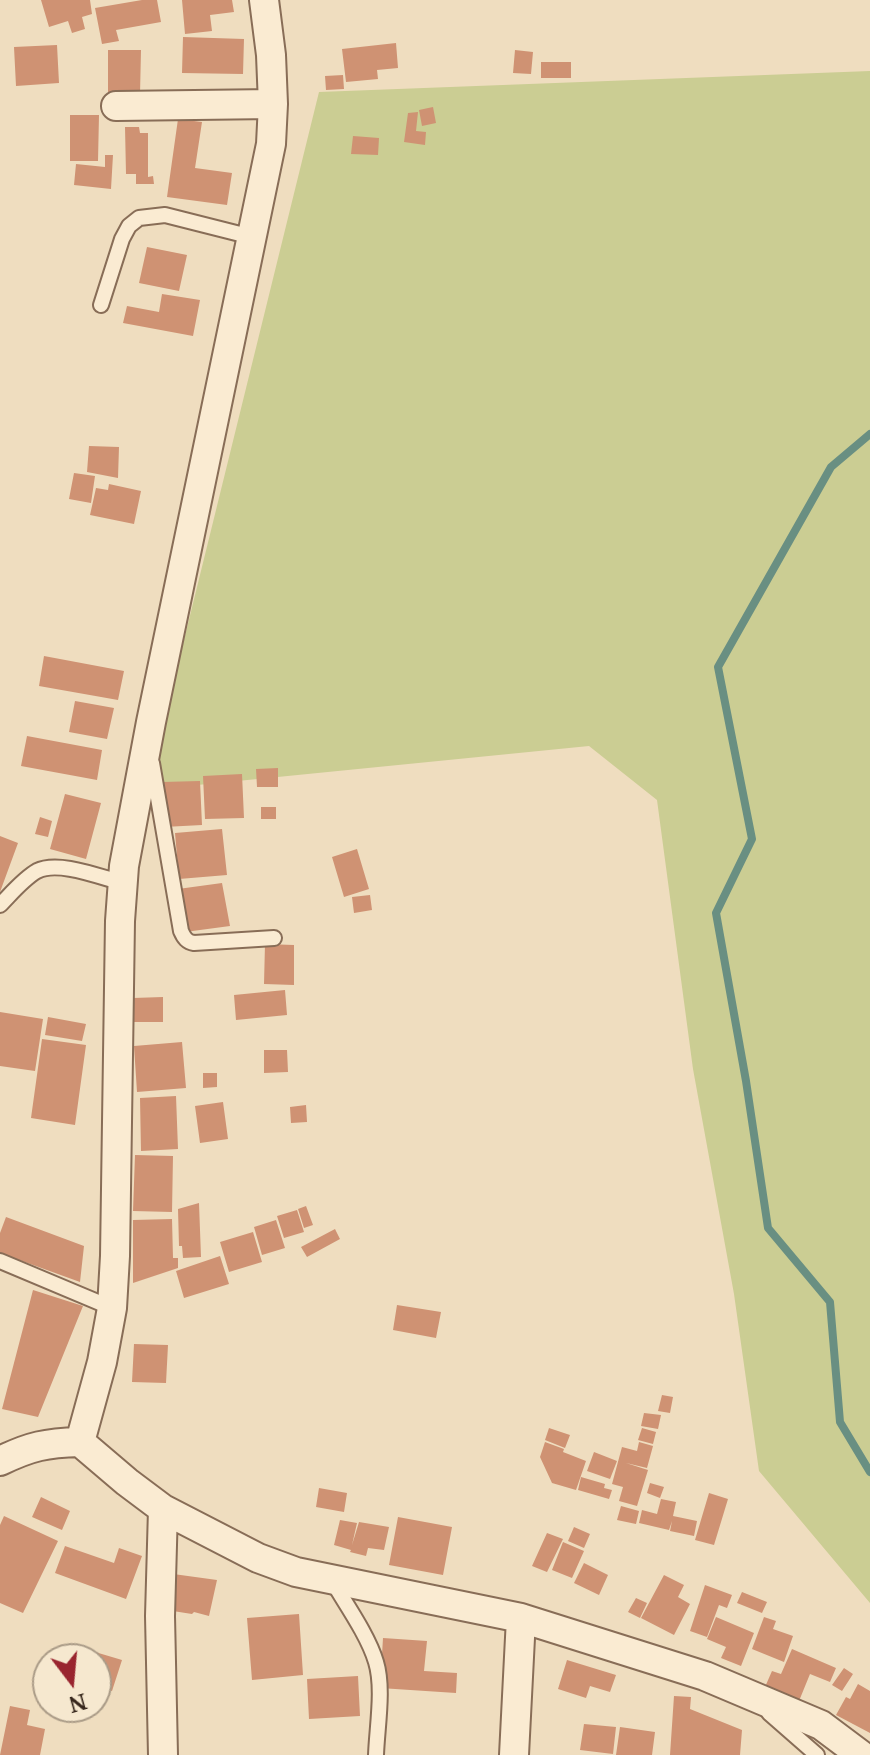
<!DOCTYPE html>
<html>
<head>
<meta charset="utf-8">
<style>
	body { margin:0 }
	#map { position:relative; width:870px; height:1755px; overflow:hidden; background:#efddbf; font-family:"Noto Serif",serif }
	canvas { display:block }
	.north { position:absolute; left:32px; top:1643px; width:80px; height:80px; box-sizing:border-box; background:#f6e8cf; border:2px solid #aa9b87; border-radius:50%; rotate:164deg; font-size:22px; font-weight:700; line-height:32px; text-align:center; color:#37271c }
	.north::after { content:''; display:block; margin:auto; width:28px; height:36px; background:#99252f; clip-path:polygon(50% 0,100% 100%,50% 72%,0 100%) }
</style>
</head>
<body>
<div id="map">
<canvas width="870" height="1755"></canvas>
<div class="north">N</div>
</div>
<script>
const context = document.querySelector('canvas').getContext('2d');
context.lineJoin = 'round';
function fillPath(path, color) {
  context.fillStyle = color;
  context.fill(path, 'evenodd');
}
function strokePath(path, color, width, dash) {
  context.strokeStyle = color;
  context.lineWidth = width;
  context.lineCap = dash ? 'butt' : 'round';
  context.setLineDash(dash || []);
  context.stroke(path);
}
fillPath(new Path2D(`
	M870,71V1603L759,1471L734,1294L693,1069L657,800L589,746L147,790L319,92Z`), '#cbcd93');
strokePath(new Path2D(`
	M870,434L831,467L718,667L752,839L716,913L746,1081L768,1228L830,1302L840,1422L870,1472`), '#698f82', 8);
fillPath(new Path2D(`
	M41,0H90L92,14L82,17L85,29L72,33L68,21L49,27Z
	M142,0H157L161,22L116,30L119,41L102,44L95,8Z
	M182,0H232L234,12L210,15L212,31L185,34Z
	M183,37L244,39L243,74L182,73Z
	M396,43L398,68L377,70L378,79L346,82L342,49Z
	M57,45L59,83L16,86L14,47Z
	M108,50H141L140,94H108Z
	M515,50L533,52L531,74L513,73Z
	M541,62H571V78H541Z
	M343,75L344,89L326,90L325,76Z
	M433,107L436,123L422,126L419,110Z
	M418,112L416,131L426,132L425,145L404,142L408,113Z
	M70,115H99L98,161H70Z
	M178,119L202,122L195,168L232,173L227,205L167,197Z
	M125,127H139L140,133H148V177L153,176L154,184H136V174H126Z
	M353,136L379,138L378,155L351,154Z
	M105,155H113L111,189L74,185L76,164L105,167Z
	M147,247L187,255L179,291L139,283Z
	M162,294L200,300L193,336L123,323L127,306L159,312Z
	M89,446L119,447L118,478L87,472Z
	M74,473L95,476L91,503L69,499Z
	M109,484L141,491L134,524L90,515L96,488L108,490Z
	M44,656L124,671L118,700L39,686Z
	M75,701L114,708L107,739L69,732Z
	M27,736L102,750L97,780L21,766Z
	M278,768V787H257L256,769Z
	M242,774L244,818L205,819L203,776Z
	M200,781L202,825L164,827L162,782Z
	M65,794L101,803L86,859L50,849Z
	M261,807H276V819H261Z
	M40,817L52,821L48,837L35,834Z
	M222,829L227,875L179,879L175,833Z
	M0,836L18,843L0,892Z
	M357,849L369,889L344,897L332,857Z
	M222,883L230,926L185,932L178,889Z
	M370,895L372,910L354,913L352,897Z
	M265,944L294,945V985L264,984Z
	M285,990L287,1015L236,1020L234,995Z
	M163,997V1022H134L133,998Z
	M0,1012L43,1019L35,1071L0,1066Z
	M48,1017L86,1024L82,1041L45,1035Z
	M42,1039L86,1045L75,1125L31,1118Z
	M182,1042L186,1088L137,1092L134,1046Z
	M264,1050H287L288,1072L264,1073Z
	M203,1073H217V1087L203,1088Z
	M176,1096L178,1149L141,1151L140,1098Z
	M223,1102L228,1139L200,1143L195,1106Z
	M306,1105L307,1122L291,1123L290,1107Z
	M135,1155L173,1156L172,1212L133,1211Z
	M199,1203L201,1257L183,1258L182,1246H179L178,1209Z
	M306,1206L313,1225L304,1228L298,1209Z
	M297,1210L304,1232L284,1238L277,1216Z
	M6,1217L84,1246L80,1282L0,1253V1233Z
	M172,1219L173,1258H178V1268L133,1283V1220Z
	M276,1220L285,1248L262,1255L254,1227Z
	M335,1229L340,1239L307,1257L301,1247Z
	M253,1232L262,1262L229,1272L220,1242Z
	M220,1256L229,1284L184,1298L176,1271Z
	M33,1290L83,1306L38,1417L2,1409Z
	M397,1305L441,1312L436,1338L393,1330Z
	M134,1344L168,1345L166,1383L132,1382Z
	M662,1395L673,1397L670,1413L658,1411Z
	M644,1413L661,1415L658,1429L641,1426Z
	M549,1428L570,1435L565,1448L545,1440Z
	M642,1428L656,1432L653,1444L638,1440Z
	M545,1442L564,1449L563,1452L586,1461L576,1490L552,1483L540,1457Z
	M639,1442L653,1446L647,1468L626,1463L648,1470L637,1506L619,1501L623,1487L612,1484L622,1447L637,1451Z
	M594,1452L617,1461L610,1479L587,1471Z
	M581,1477L605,1484L604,1488L612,1490L609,1499L578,1490Z
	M650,1483L664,1487L660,1498L647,1493Z
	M319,1488L347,1493L344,1512L316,1507Z
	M709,1493L728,1499L714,1545L695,1540Z
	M41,1497L70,1511L62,1530L32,1517Z
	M661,1499L676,1502L673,1516L697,1521L694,1536L670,1531L672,1521L669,1530L639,1523L642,1510L657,1514Z
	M621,1506L639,1511L636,1524L617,1520Z
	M4,1516L58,1541L23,1613L0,1603V1525Z
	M398,1517L452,1527L443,1575L389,1565Z
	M340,1520L357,1523L352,1545L359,1522L389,1527L384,1550L368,1548L366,1556L350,1552L351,1550L334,1545Z
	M574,1527L590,1534L584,1548L568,1541Z
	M547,1533L563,1539L547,1572L532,1566Z
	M563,1542L584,1551L572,1578L552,1570Z
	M65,1546L114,1563L119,1548L142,1556L126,1599L55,1573Z
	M584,1563L608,1575L599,1595L574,1583Z
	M166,1573L217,1580L209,1616L194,1612L192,1614L160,1609Z
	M664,1575L684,1585L678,1597L690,1604L674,1635L641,1618Z
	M705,1585L732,1595L727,1608L719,1605L707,1637L690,1631Z
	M742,1592L767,1602L762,1613L737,1603Z
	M636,1598L647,1603L640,1618L628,1612Z
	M299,1614L303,1675L252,1680L247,1618Z
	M716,1617L754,1633L741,1666L721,1658L726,1647L707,1639Z
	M764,1617L776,1621L773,1629L793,1636L784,1662L752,1649Z
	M383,1638L427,1641L424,1671L457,1673L456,1693L380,1688Z
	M85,1649L122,1660L112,1691L96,1687V1659H82Z
	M792,1649L836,1668L830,1682L810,1674L799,1701L765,1687L772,1671L781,1674Z
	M567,1660L616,1675L610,1692L590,1686L586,1698L558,1689Z
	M844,1668L853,1674L842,1691L832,1685Z
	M358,1676L360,1716L309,1719L307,1679Z
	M858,1684L870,1691V1733L836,1715L846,1697L850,1699Z
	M674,1696L691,1697L690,1709L742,1730L740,1755H670Z
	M10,1706L30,1710L27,1725L45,1729L40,1755H0Z
	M584,1724L616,1727L613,1754L580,1750Z
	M620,1727L655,1732L652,1755H616Z`), '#cf9273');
const service = new Path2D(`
	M101,305L122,239L129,226L139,218L165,215L252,237
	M152,763L181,931C184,938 187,942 194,943L274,938
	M0,905C11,894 23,879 37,871C58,860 100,877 123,883
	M0,1261L112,1308
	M331,1579C345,1603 368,1635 376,1662C384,1688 377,1727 376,1755
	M769,1713L817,1755`);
const minor = new Path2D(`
	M264,0L271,55L273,104L271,144L151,722L124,866L120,921L115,1256L112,1308L102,1362L80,1442L127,1482L163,1509L258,1558L296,1572L521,1618L705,1676L821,1725L861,1755
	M116,106L273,104
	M0,1461C31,1446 46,1443 80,1442
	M163,1509L160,1616L163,1755
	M514,1755L521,1618`);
strokePath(service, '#886d57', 18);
strokePath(minor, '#886d57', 32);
strokePath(service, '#faebd2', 14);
strokePath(minor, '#faebd2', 28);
</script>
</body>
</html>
